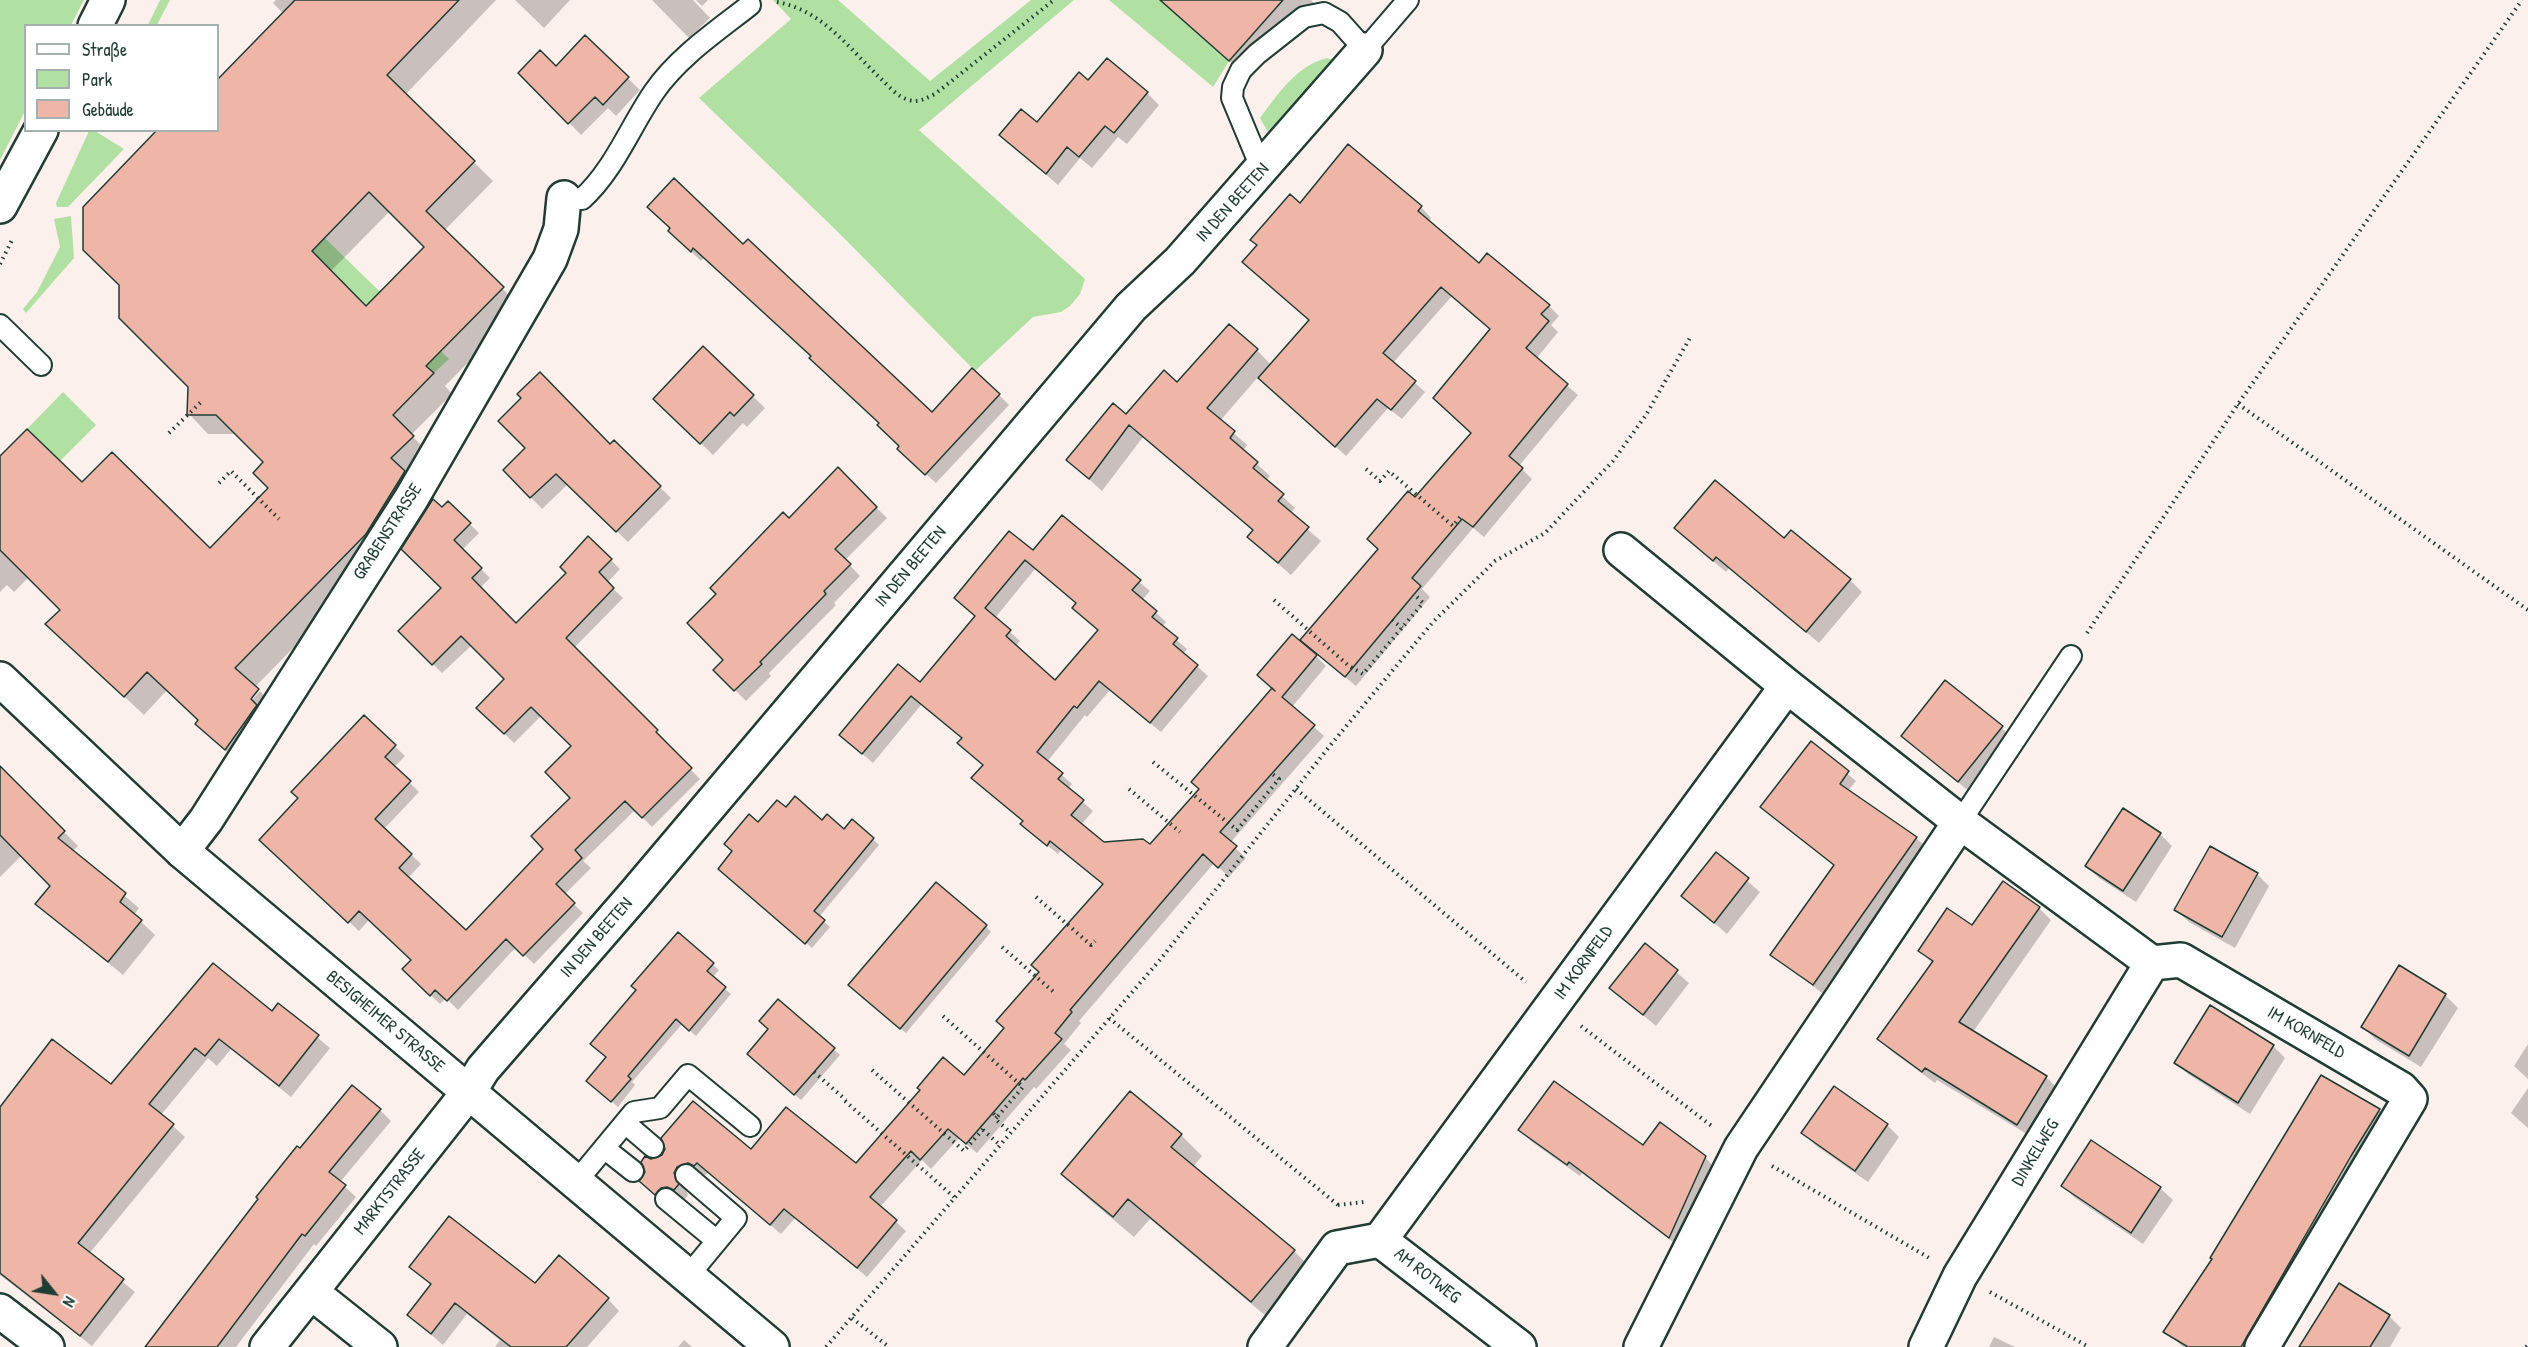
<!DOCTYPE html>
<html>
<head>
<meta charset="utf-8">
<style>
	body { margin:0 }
	#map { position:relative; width:2528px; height:1347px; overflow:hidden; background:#fcf0ed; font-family:"Patrick Hand",sans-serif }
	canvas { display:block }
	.legend { position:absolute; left:24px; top:24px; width:195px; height:108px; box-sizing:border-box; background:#fff; border:2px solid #a5b1ae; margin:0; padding:8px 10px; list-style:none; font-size:18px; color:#1f3d34 }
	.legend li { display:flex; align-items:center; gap:12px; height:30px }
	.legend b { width:30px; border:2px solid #a5b1ae }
	.north { position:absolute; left:24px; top:1263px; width:60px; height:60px; -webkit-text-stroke:4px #fff; paint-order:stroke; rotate:120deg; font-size:16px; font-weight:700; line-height:24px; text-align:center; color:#1f3d34 }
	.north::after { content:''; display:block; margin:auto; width:21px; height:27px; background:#1f3d34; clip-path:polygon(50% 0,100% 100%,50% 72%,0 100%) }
</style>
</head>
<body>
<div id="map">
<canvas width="2528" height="1347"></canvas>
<ul class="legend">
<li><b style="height:8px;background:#fff"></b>Straße</li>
<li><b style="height:16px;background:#b0e1a2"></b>Park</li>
<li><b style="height:16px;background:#efb6a7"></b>Gebäude</li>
</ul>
<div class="north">N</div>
</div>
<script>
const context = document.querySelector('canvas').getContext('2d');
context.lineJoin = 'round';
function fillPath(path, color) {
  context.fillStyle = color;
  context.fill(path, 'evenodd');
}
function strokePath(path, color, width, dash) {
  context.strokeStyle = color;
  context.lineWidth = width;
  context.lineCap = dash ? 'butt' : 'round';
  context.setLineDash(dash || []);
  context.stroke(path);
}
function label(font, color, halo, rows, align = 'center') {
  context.font = font + ' "Patrick Hand",sans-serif';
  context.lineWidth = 5;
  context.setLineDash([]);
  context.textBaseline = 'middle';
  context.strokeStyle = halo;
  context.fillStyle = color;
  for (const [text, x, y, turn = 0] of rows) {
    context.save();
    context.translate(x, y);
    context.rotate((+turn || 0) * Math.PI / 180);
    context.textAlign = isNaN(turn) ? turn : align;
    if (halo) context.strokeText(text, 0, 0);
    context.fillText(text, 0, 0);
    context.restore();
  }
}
fillPath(new Path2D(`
	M0,0H84L71,25L26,26L25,111L0,160Z
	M160,0H170L157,25H148Z
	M773,0H838L930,81L1031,0H1074L919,130L1085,279L1080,294L1070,306L1061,312L1033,317L975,371L840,234L699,98L791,19Z
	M1109,0H1160L1229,61L1213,87Z
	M1327,58L1335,61L1269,134L1260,118C1279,93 1296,66 1327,58Z
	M89,131H95L124,149L68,207H57L56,203Z
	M215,131L449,359L434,373L235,175Z
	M71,216L74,258L26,313L23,309L37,292L60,247L54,219Z
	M63,392L96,425L60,461L27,429Z`), '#b0e1a2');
fillPath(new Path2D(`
	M276,0H496L405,95L493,181L444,231L522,308L445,386L452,394L411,435L432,456L386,553L255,687L245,704L247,706L260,691L278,710L246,769L217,743L200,721L167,690L144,715L67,643L62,610L29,577L14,592L7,585L0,592V458L82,484L210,550L270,488L266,462L237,434H208L189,414L218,130V81L284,14L273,3ZM390,211L426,247L366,308L330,272Z
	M515,0H570L544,28Z
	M652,0H693L710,18L689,38Z
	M696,0H708L702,6Z
	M1159,0H1311L1315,4L1250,79Z
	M585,37L640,90L616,116L608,108L581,135L521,73L556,68Z
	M1089,82L1147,93L1159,105L1127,144L1118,137L1092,168L1080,158L1058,185L1001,135L1037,125Z
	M1348,147L1421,207L1431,218L1428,222L1480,265L1549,306L1559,316L1551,325L1558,332L1536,359L1578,395L1519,466L1532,479L1484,537L1473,528L1422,589L1430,597L1356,686L1314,652L1379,550L1415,499L1472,433L1492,329L1452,296L1393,363L1425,392L1402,419L1388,408L1346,456L1258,377L1220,421L1247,445L1243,451L1270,476L1266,481L1295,508L1290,514L1321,541L1291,575L1262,550L1254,531L1143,437L1102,491L1068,460L1126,416L1177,384L1257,350L1271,365L1310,321L1300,205Z
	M680,241L744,246L932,414L999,395L1009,405L936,483L909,459L881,423L704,257L701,261Z
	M703,348L765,408L747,427L743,423L713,455L655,399Z
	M614,443L671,498L628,542L568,484L542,509L505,470L610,446Z
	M838,470L887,518L845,560L860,576L834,603L836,605L769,673L771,676L746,701L715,670L725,660L789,520Z
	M448,503L479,533L462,550L490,578L480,588L516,625L568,573L588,538L620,569L607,583L623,598L574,648L666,741L664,743L700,779L652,827L635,810L583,861L591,868L564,895L583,913L534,964L516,947L458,1010L446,998L440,1004L414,979L412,960L369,920L359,931L271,849L300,798L364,717L405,756L394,767L419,792L384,829L421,864L408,878L466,932L546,849L572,798L573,746L542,715L514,743L478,708L506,679L472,645L442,673L400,631L443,588L442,509Z
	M1062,517L1150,591L1142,600L1166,622L1162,627L1187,649L1183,654L1208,676L1161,732L1110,690L1087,717L1085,715L1047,762L1072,784L1068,789L1093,811L1081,825L1104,844L1150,847L1313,653L1326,666L1292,707L1324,736L1230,843L1246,858L1229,877L1214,863L1079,1021L1081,1023L1064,1044L1071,1050L1036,1089L1034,1087L977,1153L959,1138L931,1169L922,1160L880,1207L906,1231L867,1277L795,1218L781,1234L708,1172L705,1175L699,1173L687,1177L684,1184L688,1195L685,1199L679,1197L672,1198L666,1204L651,1191V1160L751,1151L856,1165L964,1077L1005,1029L1041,973L1104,885L1061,850L1058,854L1033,834L1024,822L983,788L973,778L984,766L963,739L921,705L873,763L852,745L920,684L976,617L956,598L1033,552ZM1035,569L1077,604L1074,608L1099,631L1056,682L1015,647L1020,641L995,618Z
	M1688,540H1784L1850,580L1862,592L1819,643L1729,568L1726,572Z
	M2002,728L2014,740L1971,793L1903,736Z
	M1811,743L1856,781L1848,791L1916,838L1925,846L1822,993L1772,955L1835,866L1762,807Z
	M7,775L78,846L72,852L139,908L134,915L155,935L123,975L37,904L52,885L22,855L0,877V782Z
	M786,809L844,831L852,821L879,845L819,917L830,927L812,948L726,874L758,824Z
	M2160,834L2172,846L2136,902L2099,878L2087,866Z
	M1716,854L1760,892L1727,934L1683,896Z
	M2257,874L2269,886L2235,948L2189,922L2176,910Z
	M2039,908L2051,920L1973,1032L2046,1077L2058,1089L2030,1136L1937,1080L1935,1083L1891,1051L1879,1039L1933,964L1919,950L1973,927Z
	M986,926L991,932L906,1033L856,991Z
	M678,934L719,970L712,978L731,994L696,1036L682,1024L632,1082L635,1085L618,1107L594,1086L607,1058Z
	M1645,945L1689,983L1656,1026L1611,988Z
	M214,965L272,1013L279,1006L330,1048L291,1097L231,1049L217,1066L208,1058L161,1115L185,1137L89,1254L135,1292L92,1346L0,1275V1110L112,1086Z
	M2399,967L2446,996L2458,1008L2421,1067L2375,1039L2363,1027Z
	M778,1001L840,1055L801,1100L754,1060L770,1029Z
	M2528,1044V1079L2514,1066Z
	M2273,1046L2285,1058L2250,1114L2188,1074L2175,1062Z
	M2322,1077L2379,1110L2392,1122L2258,1347H2183L2165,1331L2214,1260Z
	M2528,1088V1128L2511,1113Z
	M1131,1093L1181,1135L1202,1156L1193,1167L1294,1251L1315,1272L1273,1322L1150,1219L1134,1237L1084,1195L1063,1174Z
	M380,1110L391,1121L340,1182L356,1197L316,1246L314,1244L236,1347H146L300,1150Z
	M1887,1125L1899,1137L1868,1182L1815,1145L1803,1132Z
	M1520,1130L1705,1157L1717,1170L1682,1249L1582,1173L1580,1176L1532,1142Z
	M2063,1186L2160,1188L2173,1200L2143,1244L2075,1198Z
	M411,1267L608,1299L619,1311L587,1347H495L500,1340L467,1314L443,1345L409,1315L431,1285Z
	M2389,1316L2401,1328L2390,1347H2331Z
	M1994,1337L2015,1347H1989Z
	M684,1340L692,1347H678Z`), '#0003');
const building = new Path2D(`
	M295,0H459L387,75L475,161L426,211L504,287L426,366L434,373L393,415L414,436L391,458L405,471L366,534L235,668L259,689L251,699L257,705L225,750L195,724L198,720L147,672L124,697L45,624L60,610L0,550V456L27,429L82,482L112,452L210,548L268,488L253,473L263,462L216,415H187L188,387L119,318V285L83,250V207L157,130H218V79ZM369,192L424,247L366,306L312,251Z
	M1160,0H1283L1229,61Z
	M585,35L629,77L603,105L595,97L568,124L518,73L540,50L556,66Z
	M1107,58L1148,92L1114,133L1105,126L1079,157L1067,147L1046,174L999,135L1021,109L1037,122L1079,72L1088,80Z
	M1348,144L1422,206L1418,211L1479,263L1487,253L1550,305L1541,314L1549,321L1526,348L1568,384L1509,456L1523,468L1473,527L1462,519L1412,578L1421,586L1345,677L1300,640L1378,549L1367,539L1408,491L1415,497L1471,433L1433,398L1490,329L1441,287L1383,353L1416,381L1391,410L1377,399L1335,447L1258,378L1309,320L1242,262L1257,245L1250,240L1290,194L1300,203Z
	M674,178L743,244L748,239L932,412L972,368L1000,394L925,475L897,449L899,446L877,425L879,423L809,358L811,356L693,248L691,252L668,231L670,228L647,207Z
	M1229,324L1258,349L1207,408L1235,431L1230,438L1258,462L1253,468L1284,494L1278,501L1309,527L1278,563L1247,537L1253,530L1129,425L1089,479L1066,460L1113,403L1126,414L1164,370L1177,382Z
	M703,346L754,395L734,416L730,412L700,444L653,399Z
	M540,372L610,444L614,440L661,486L616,532L556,474L530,498L503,470L525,448L498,421L521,398L517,394Z
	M838,467L877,507L835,549L851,564L824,591L826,594L760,662L762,664L734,691L713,670L723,660L687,623L716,594L710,588L783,512L789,518Z
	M1715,480L1784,538L1791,530L1851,579L1806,632L1716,557L1713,561L1674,528Z
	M433,499L442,507L448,501L471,523L454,540L482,568L472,578L516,623L566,573L560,567L588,536L612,559L599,572L614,588L566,638L658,730L656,732L692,768L642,818L625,801L575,850L582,858L556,884L575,903L523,956L506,939L447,1001L435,990L430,996L402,969L411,960L359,911L348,923L259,840L298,798L291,792L364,715L396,745L385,757L411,781L375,819L412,854L399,868L466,930L543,849L531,836L570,798L545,772L571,746L531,707L504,734L476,708L504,679L461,636L432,665L398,631L441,588L401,549Z
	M1062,515L1141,580L1132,590L1157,611L1152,617L1178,638L1173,644L1198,665L1150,723L1099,681L1077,708L1074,706L1037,752L1063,773L1058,779L1084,800L1071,815L1104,842L1143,839L1150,844L1199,789L1191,782L1272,688L1275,691L1257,675L1292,634L1317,655L1282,697L1315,725L1220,832L1237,846L1218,868L1203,854L1070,1010L1072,1012L1055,1033L1062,1039L1025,1080L1023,1078L966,1144L948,1129L920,1160L911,1151L870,1197L897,1220L857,1268L784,1209L770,1225L697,1163L694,1166L688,1163L677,1167L674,1173L679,1184L674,1190L667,1187L661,1188L655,1195L639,1181L645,1172L641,1162L645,1156L651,1159L662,1155L665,1149L661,1138L693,1101L751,1149L786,1107L856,1163L920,1090L917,1088L943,1057L964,1075L1004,1028L996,1021L1039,972L1031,965L1103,884L1050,841L1047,846L1020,824L1023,821L971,778L983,765L957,743L962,738L911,696L862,754L839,735L898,664L920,682L975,616L954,598L1009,531L1033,550ZM1025,560L1076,603L1072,608L1098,630L1055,680L1006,636L1011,630L985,608Z
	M1945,680L2003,726L1958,782L1901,736Z
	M1811,741L1849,771L1840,784L1917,837L1813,985L1770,955L1834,865L1760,807Z
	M0,766L65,831L58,838L126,893L120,902L142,920L108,962L35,904L50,886L0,835Z
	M795,796L822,820L827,814L844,829L852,819L874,838L814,911L825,920L805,944L718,869L732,851L724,844L749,814L758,822L777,800L786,807Z
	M2123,808L2161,833L2123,891L2085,866Z
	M2210,846L2258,873L2222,937L2174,910Z
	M1716,852L1749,878L1714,923L1681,896Z
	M2003,881L2040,907L1959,1022L2047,1076L2017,1125L1925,1068L1922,1072L1877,1039L1933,961L1918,951L1947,908L1972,925Z
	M936,882L987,925L900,1029L848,985Z
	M678,932L714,963L707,971L726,987L689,1031L676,1019L628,1076L631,1079L611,1102L586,1081L606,1057L590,1044L636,990L631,986Z
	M1645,943L1678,970L1643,1015L1609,988Z
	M213,963L272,1011L278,1003L319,1035L279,1086L219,1039L205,1056L195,1048L149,1104L174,1124L78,1243L124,1279L80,1336L0,1273V1107L52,1039L111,1084Z
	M2399,965L2446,994L2409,1056L2361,1027Z
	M778,999L835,1048L794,1095L747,1054L768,1029L759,1021Z
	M2210,1005L2274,1045L2238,1103L2174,1063Z
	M2321,1075L2380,1109L2351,1156L2241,1347H2188L2163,1332L2212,1259L2210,1258Z
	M1554,1081L1643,1145L1660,1122L1706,1156L1669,1238L1569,1162L1567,1165L1518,1130Z
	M352,1085L381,1109L329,1172L346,1185L305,1236L302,1234L217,1347H145L258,1199L256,1197L297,1146L300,1148Z
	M1834,1086L1888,1124L1855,1171L1801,1133Z
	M1130,1091L1182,1134L1171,1147L1295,1250L1251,1302L1128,1199L1113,1217L1061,1174Z
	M2091,1140L2161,1187L2131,1233L2061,1186Z
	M449,1216L535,1283L559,1255L609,1298L566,1347H511L455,1303L431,1334L407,1315L431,1284L409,1267Z
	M2339,1283L2390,1315L2370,1347H2299Z`);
fillPath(building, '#efb6a7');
strokePath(building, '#1f3d34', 1.5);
const lane = new Path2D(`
	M1262,170L1232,98L1233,87L1241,70L1257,54L1304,17L1324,13L1340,22L1365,50L1408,0
	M564,198L582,199C614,170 630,127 654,92C678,57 717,31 750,5
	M0,325L41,365
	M1960,822L2071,656
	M625,1123L653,1147
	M604,1148L633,1171
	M686,1175L736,1218L688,1276
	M576,1182L634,1112L660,1108L688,1075L750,1126
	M666,1199L717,1241`);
const street = new Path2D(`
	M1621,550L1787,686L1960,822L2152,963L2181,960L2401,1089L2410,1099L2262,1347
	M182,851L206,820L411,499L550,259L561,229L564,198
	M1380,1240L1787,686
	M311,1292L380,1347
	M0,1311L47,1347
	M267,1347L468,1093L483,1069L635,894L1131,307L1180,261L1365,50
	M1265,1347L1337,1248L1380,1240L1519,1347
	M1641,1347L1741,1148L1960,822
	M1926,1347L1960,1276L2152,963`);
const secondary = new Path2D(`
	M95,26L108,0
	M0,206L41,130
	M0,679L182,851L772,1347`);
strokePath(lane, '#1f3d34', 24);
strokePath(street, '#1f3d34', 38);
strokePath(secondary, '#1f3d34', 38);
strokePath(new Path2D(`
	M777,2C822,10 848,47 879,77C888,85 897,97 909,100C919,103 926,98 935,94L1054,0
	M0,264L13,238
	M2238,404L2528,610
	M169,433L202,401
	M1366,469L1380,481L1389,471L1453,526L1460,517
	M219,483L231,471L279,519
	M1274,600L1349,666L1363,674L1423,603L1414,594
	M1392,620L1402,628
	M2087,633L2238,404L2522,0
	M1153,762L1237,830L1279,779L1271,773
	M1129,789L1180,832
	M1296,789L1526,982
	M1036,897L1091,945L1095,941
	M1002,947L1056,994
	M943,1016L1023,1087L997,1117L993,1113
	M1109,1018L1338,1205
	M1581,1026L1713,1127
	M872,1070L964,1151L984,1128L981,1126
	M814,1072L846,1100
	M845,1101L954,1197
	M997,1117L995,1119L1010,1132
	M983,1130L1000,1145
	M1772,1166L1931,1259
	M1338,1205L1364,1202
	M1990,1292L2089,1347
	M852,1318L889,1347
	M826,1347L1159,961L1333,742L1433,622L1495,561L1545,533L1613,461L1646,415L1691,336
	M2526,1347L2528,1345`), '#1f3d34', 4, [1.5, 4.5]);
strokePath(lane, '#fff', 20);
strokePath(street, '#fff', 33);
strokePath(secondary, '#fff', 33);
label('18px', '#1f3d34', '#fff', [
	["IN DEN BEETEN",1233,203,-48],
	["GRABENSTRASSE",388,532,-57],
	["IN DEN BEETEN",911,567,-50],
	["IN DEN BEETEN",597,938,-49],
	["IM KORNFELD",1584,963,-54],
	["BESIGHEIMER STRASSE",385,1022,40],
	["IM KORNFELD",2306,1033,30],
	["DINKELWEG",2036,1153,-59],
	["MARKTSTRASSE",390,1192,-52],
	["AM ROTWEG",1427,1276,38]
]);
</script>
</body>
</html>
